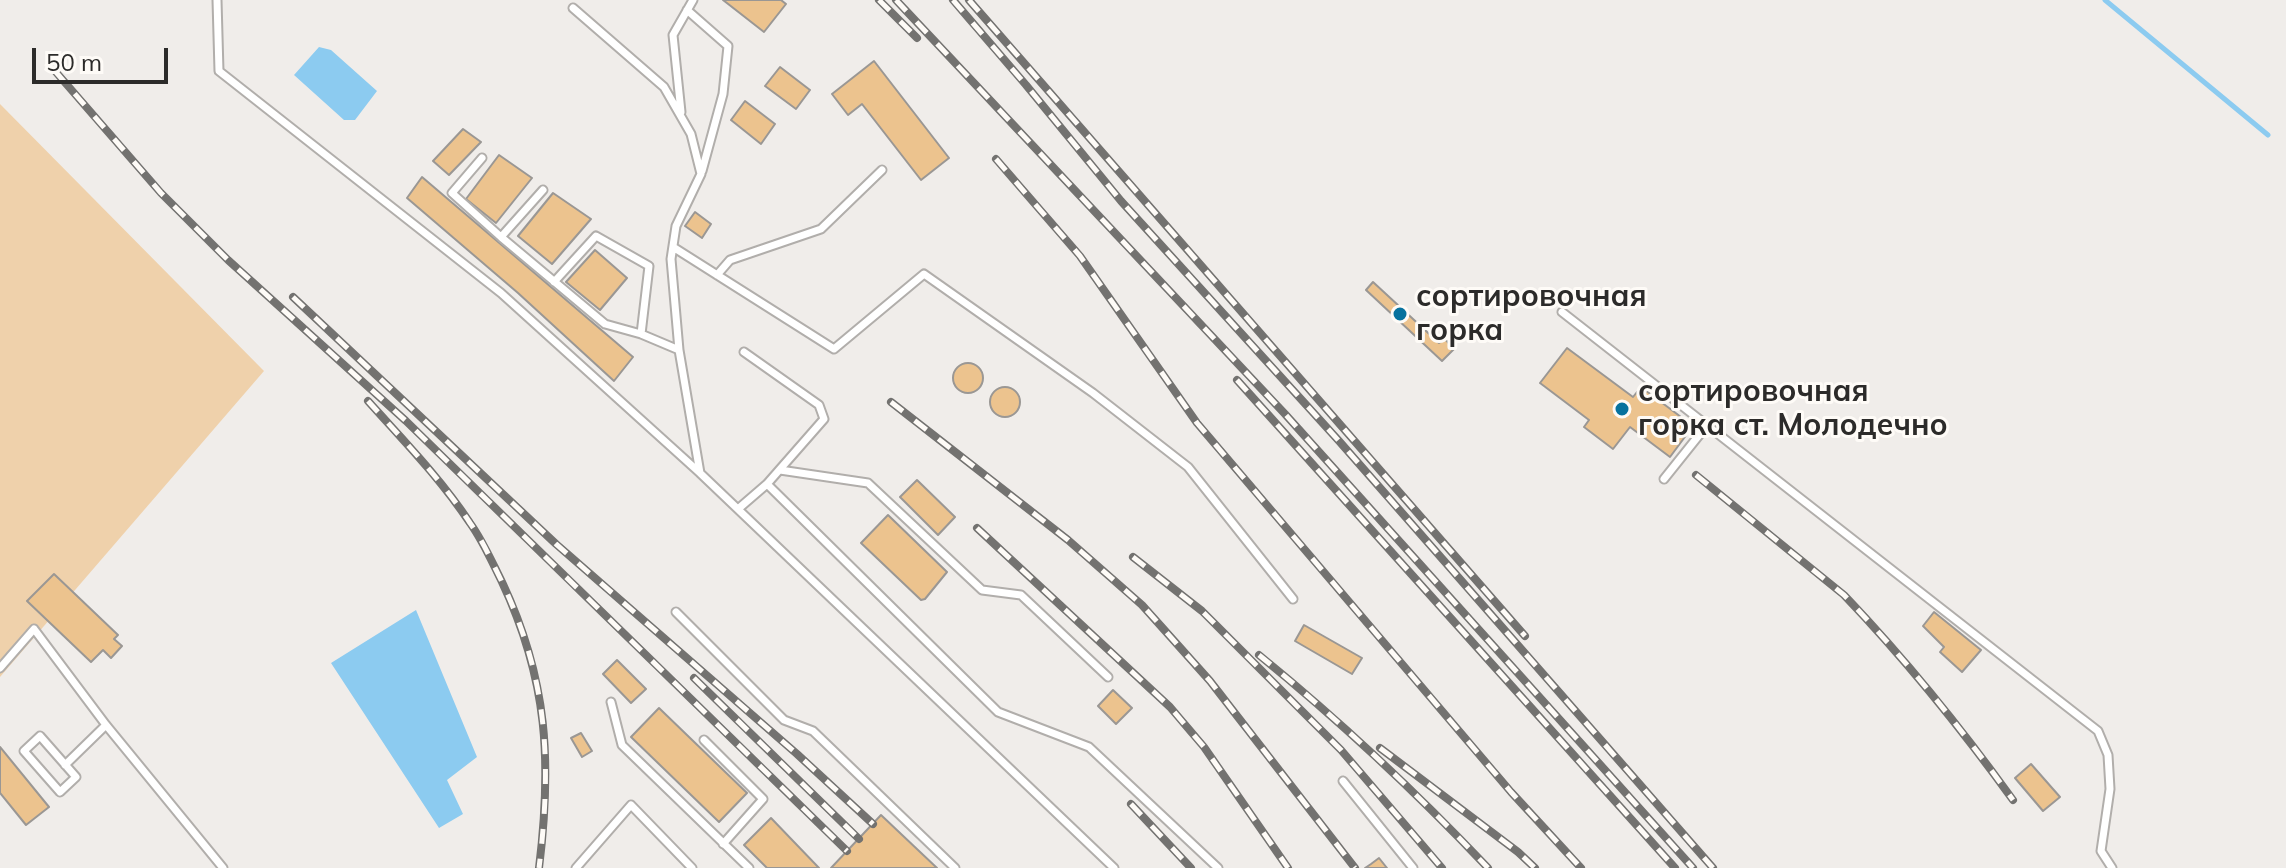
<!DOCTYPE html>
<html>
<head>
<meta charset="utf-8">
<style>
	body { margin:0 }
	#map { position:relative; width:2286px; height:868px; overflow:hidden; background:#f0edea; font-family:Mulish,sans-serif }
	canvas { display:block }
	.scale { position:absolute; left:32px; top:48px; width:136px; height:36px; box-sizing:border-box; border:4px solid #2c2b2a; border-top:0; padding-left:10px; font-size:24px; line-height:28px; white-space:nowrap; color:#2c2b2a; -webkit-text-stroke:6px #fefbf7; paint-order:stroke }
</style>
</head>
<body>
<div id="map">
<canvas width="2286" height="868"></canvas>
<div class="scale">50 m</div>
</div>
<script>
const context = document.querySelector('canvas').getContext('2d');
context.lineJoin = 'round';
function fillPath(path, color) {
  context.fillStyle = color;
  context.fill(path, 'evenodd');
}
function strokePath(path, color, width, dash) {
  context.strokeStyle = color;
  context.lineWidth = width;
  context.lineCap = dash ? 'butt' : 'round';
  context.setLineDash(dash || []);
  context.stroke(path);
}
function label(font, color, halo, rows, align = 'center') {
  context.font = font + ' Mulish,sans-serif';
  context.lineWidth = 6;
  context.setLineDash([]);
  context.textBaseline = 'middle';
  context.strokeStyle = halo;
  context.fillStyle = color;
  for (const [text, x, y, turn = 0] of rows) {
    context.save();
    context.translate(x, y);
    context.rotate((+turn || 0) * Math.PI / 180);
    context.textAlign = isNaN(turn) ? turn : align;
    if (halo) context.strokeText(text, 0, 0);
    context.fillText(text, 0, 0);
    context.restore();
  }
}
fillPath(new Path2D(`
	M0,104L264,371L0,677Z`), '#efd1ab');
fillPath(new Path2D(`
	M319,47L331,50L377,91L355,120H344L294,75Z
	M416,610L477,757L447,780L463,814L439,828L331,663Z`), '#8ccbf0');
strokePath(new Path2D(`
	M2105,0L2268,135`), '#8ccbf0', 5);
const building = new Path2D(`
	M723,0H781L786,4L764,32Z
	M874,61L949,158L921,180L862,104L848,115L832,94Z
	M780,67L810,90L796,109L765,86Z
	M745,101L775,124L761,144L731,120Z
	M463,129L481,142L449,175L433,161Z
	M499,155L532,178L496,223L466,199Z
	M422,177L633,357L614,381L518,293L407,198Z
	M553,193L591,219L552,264L518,236Z
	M695,212L711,224L702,238L685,226Z
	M595,250L627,278L600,310L566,282Z
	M1373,282L1439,343L1445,339L1454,349L1442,361L1366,290Z
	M1567,348L1633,397L1641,387L1693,426L1670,457L1630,427L1613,449L1584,427L1589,420L1540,383Z
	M953 378a15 15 0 1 1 30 0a15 15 0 1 1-30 0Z
	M990 402a15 15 0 1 1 30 0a15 15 0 1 1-30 0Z
	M917,480L955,517L938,535L900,497Z
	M888,515L947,572L925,599L921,600L861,543Z
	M54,574L118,635L114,639L122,646L111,658L103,650L91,662L27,601Z
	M1934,612L1981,650L1962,672L1940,652L1944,647L1923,626Z
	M1304,625L1362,658L1352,674L1295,641Z
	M617,660L646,689L631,703L603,674Z
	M1113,690L1132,708L1116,724L1098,706Z
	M659,708L747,793L719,822L631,737Z
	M581,733L592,751L582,757L571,738Z
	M0,747L49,807L26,825L0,793Z
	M2031,764L2060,797L2043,811L2015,778Z
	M881,815L937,868H831Z
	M771,818L819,868H767L744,845Z
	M1379,858L1387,868H1365L1371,864Z`);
fillPath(building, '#ecc38e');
strokePath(building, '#9a9794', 2);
const lane = new Path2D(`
	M217,0L219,71L501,293L700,473
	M573,8L664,87L691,134L701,174L676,226L671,259L679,350
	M687,10L728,46L723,94L702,171
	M681,112L673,35L693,0
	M482,158L452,193L501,237L605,324L641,334L679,350L700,473L1114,868
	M501,237L543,190
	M673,247L834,349L924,274L1093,393L1188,467L1293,599
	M717,275L730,260L821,229L882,170
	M554,282L596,236L649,266L641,334
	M1562,312L2098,731L2108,755L2110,789L2101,851L2112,868
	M744,352L819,405L824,419L767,484
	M780,470L868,483L982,590L1021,595L1108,677
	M1664,479L1708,424
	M738,509L767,484L998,712L1089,747L1218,868
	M676,612L784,720L813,731L955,868
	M0,668L34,629L106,725L223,868
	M611,702L622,745L749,868
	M40,736L76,777L60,792L24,751Z
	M704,740L763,799L723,844
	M65,765L106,725
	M1343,781L1413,868
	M576,868L631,805L692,868`);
strokePath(lane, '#b1aeab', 11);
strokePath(lane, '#fff', 7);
const rail = new Path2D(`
	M879,0L917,38
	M896,0L1285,414L1693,868
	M953,0L1026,85L1121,201L1339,441L1713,868
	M969,0L1525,636
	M55,71L161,193L228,260L406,421L847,851
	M996,159L1080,256L1197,423L1511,792L1581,868
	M293,297L556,544L797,754L873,824
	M1237,380L1675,868
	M368,401C403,440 441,479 470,523C483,541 492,562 502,582C548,680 552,762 539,868
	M891,402L1068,540L1142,605L1210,681L1355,868
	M1696,475L1844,595C1906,660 1961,728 2013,800
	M977,528L1170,707L1204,747L1288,868
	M1133,557L1202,611L1341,750L1442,868
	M1259,655C1340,721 1416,792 1488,868
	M694,678L859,839
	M1380,748L1518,852L1535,868
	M1131,804L1191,868`);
strokePath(rail, '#737270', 8);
strokePath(rail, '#fefbf7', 5, [15]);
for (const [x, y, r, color] of [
	[1400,314,8,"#07729e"],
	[1622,409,8,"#07729e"]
]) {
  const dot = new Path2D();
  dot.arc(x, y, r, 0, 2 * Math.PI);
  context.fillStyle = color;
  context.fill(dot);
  strokePath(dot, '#fefbf7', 3);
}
label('bold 30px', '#2c2b2a', '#fefbf7', [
	["сортировочная",1416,297],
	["горка",1416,331],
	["сортировочная",1638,392],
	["горка ст. Молодечно",1638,426]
], 'left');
</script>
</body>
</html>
